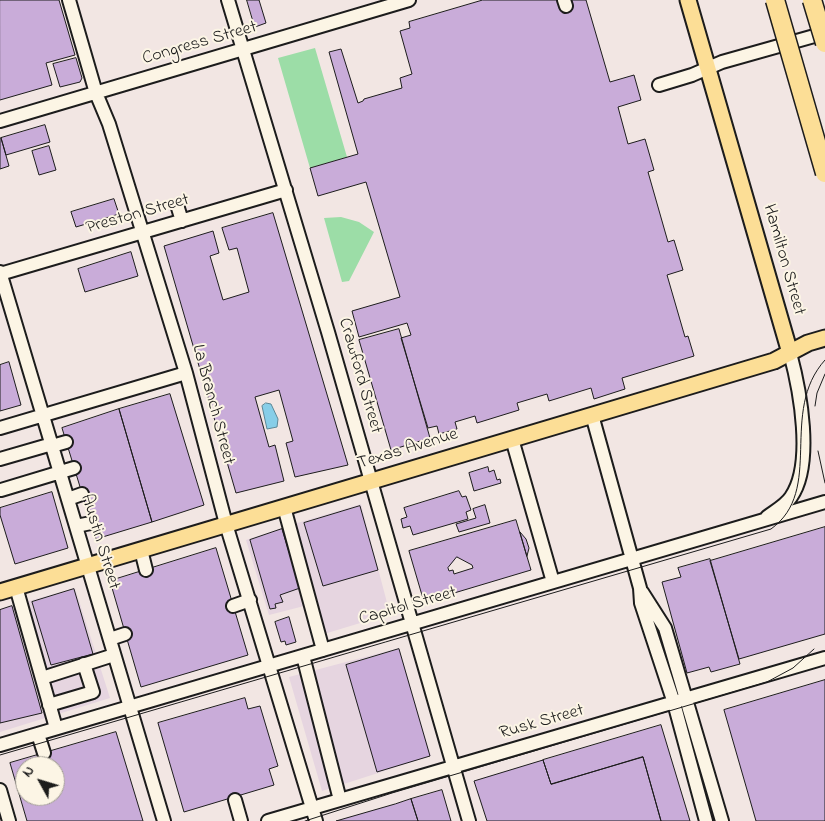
<!DOCTYPE html>
<html>
<head>
<meta charset="utf-8">
<style>
	body { margin:0 }
	#map { position:relative; width:825px; height:821px; overflow:hidden; background:#f2e6e3; font-family:"Indie Flower",sans-serif }
	canvas { display:block }
	.north { position:absolute; left:15px; top:756px; width:50px; height:50px; box-sizing:border-box; background:#fcf5e5; border:1px solid #a29e95; border-radius:50%; rotate:309deg; font-size:14px; font-weight:700; line-height:20px; text-align:center; color:#1c1c1c }
	.north::after { content:''; display:block; margin:auto; width:18px; height:22px; background:#1c1c1c; clip-path:polygon(50% 0,100% 100%,50% 72%,0 100%) }
</style>
</head>
<body>
<div id="map">
<canvas width="825" height="821"></canvas>
<div class="north">N</div>
</div>
<script>
const context = document.querySelector('canvas').getContext('2d');
context.lineJoin = 'round';
function fillPath(path, color) {
  context.fillStyle = color;
  context.fill(path, 'evenodd');
}
function strokePath(path, color, width, dash) {
  context.strokeStyle = color;
  context.lineWidth = width;
  context.lineCap = dash ? 'butt' : 'round';
  context.setLineDash(dash || []);
  context.stroke(path);
}
function label(font, color, halo, rows, align = 'center') {
  context.font = font + ' "Indie Flower",sans-serif';
  context.lineWidth = 4;
  context.setLineDash([]);
  context.textBaseline = 'middle';
  context.strokeStyle = halo;
  context.fillStyle = color;
  for (const [text, x, y, turn = 0] of rows) {
    context.save();
    context.translate(x, y);
    context.rotate((+turn || 0) * Math.PI / 180);
    context.textAlign = isNaN(turn) ? turn : align;
    if (halo) context.strokeText(text, 0, 0);
    context.fillText(text, 0, 0);
    context.restore();
  }
}
fillPath(new Path2D(`
	M361,504L390,614L324,634L294,524Z
	M285,527L308,605L269,615L246,540Z
	M75,588L110,698L0,732V609Z
	M399,648L431,756L322,791L289,677Z`), '#e6d5e0');
fillPath(new Path2D(`
	M315,48L347,157L310,168L278,58Z
	M341,217L359,222L374,232L349,281L342,282L324,218Z`), '#9cdda7');
const water = new Path2D(`
	M266,403L271,404L278,419L277,427L267,429L262,406Z`);
fillPath(water, '#87cee8');
strokePath(water, '#5c8796', 1);
const building = new Path2D(`
	M0,0H59L75,55L46,63L52,85L0,100Z
	M247,0H259L266,23L255,27Z
	M483,0H586L610,82L634,75L641,100L618,107L628,144L645,139L654,170L648,172L668,242L674,240L683,270L667,275L685,337L688,336L694,356L622,378L625,389L594,399L591,388L549,401L547,394L517,403L519,410L477,423L475,416L455,422L457,429L439,434L437,426L428,428L401,338L411,335L407,323L359,337L352,311L400,297L366,182L318,196L310,168L358,154L329,52L341,49L358,103L363,101L364,99L402,88L400,78L412,74L400,31L410,28L409,22Z
	M76,58L82,78L80,82L60,87L53,64Z
	M45,125L50,142L6,155L1,138Z
	M1,138L9,166L0,169V139Z
	M49,146L56,170L39,175L32,151Z
	M114,199L119,214L76,227L71,212Z
	M273,213L348,465L295,477L286,443L293,441L279,390L255,397L269,447L275,445L284,481L236,493L164,246L213,231L219,253L210,256L223,300L249,292L237,248L229,250L222,228Z
	M131,252L138,276L85,292L78,269Z
	M399,329L430,438L391,450L359,340Z
	M9,362L21,405L0,411V365Z
	M170,394L204,505L152,522L119,409Z
	M119,409L152,522L96,539L62,428Z
	M488,467L489,472L494,470L497,480L500,479L501,483L474,491L469,473Z
	M459,491L462,497L466,496L471,510L466,512L468,519L413,535L410,526L403,528L401,519L407,517L404,508Z
	M52,492L68,548L15,564L0,515V508Z
	M485,505L490,523L459,532L456,524L476,518L473,509Z
	M360,506L378,570L323,586L304,523Z
	M516,520L531,570L424,602L409,551ZM457,557L472,565L473,568L454,574L453,570L449,571L448,568Z
	M825,527V634L739,659L710,561Z
	M282,529L300,588L280,595L283,602L275,604L276,608L270,609L250,540Z
	M520,532L526,539L529,548L527,556Z
	M216,548L248,655L141,687L110,581Z
	M710,559L740,664L711,672L709,667L687,673L662,582L681,577L678,568Z
	M74,589L93,654L51,665L32,602Z
	M12,606L42,713L0,723V610Z
	M289,617L296,642L286,645L285,641L281,642L275,622Z
	M399,649L430,756L377,772L346,665Z
	M825,680V821H756L724,710Z
	M245,698L248,709L260,706L278,766L269,769L274,785L184,812L158,723Z
	M661,725L690,821H661L643,757L551,784L543,760Z
	M116,732L143,821H27L10,763ZM25,766H55V796H25Z
	M643,757L661,821H487L474,781L543,760L551,784Z
	M442,790L451,821H418L411,799Z
	M411,799L418,821H336L395,804Z`);
fillPath(building, '#c9acd9');
strokePath(building, '#1c1c1c', 1);
const minor = new Path2D(`
	M69,0L96,93L109,124L186,373L226,524L316,821
	M228,0L328,332L469,821
	M564,0L566,6
	M659,85L692,75L722,62L825,33
	M0,121L409,0
	M178,208L182,221
	M0,272L164,821
	M0,274L286,190
	M592,415L640,588L641,603L674,703L706,821
	M0,428L186,373
	M512,439L553,582
	M52,446L66,442
	M0,459L52,444
	M1,490L74,468
	M68,499L82,494
	M284,507L323,650
	M767,517C775,511 786,505 791,497C814,464 800,390 790,353
	M76,526L91,523
	M141,550L146,570
	M16,587L56,728
	M642,592L665,628L722,821
	M233,606L250,600
	M110,639L125,634
	M303,656L340,800
	M42,678L114,655
	M49,705L93,692L84,664
	M38,734L44,753
	M0,745L825,502
	M0,790L9,821
	M235,800L241,821
	M268,821L825,658`);
const major = new Path2D(`
	M688,0L790,353
	M0,592L774,361L808,343L825,338`);
strokePath(minor, '#1c1c1c', 16);
strokePath(major, '#1c1c1c', 19);
strokePath(minor, '#fcf5e5', 12);
strokePath(major, '#fcde96', 15);
strokePath(new Path2D(`
	M815,406L817,393L825,374
	M818,451L825,483
	M0,755L771,529C825,490 778,412 825,360
	M305,821L392,793L767,682L793,668L814,649`), '#1c1c1c', 1);
const highwayBridge = new Path2D(`
	M775,0L825,173
	M812,0L825,43`);
strokePath(highwayBridge, '#1c1c1c', 21, []);
strokePath(highwayBridge, '#fcde96', 18);
label('18px', '#1c1c1c', '#fcf5e5', [
	["Congress Street",200,44,-16],
	["Preston Street",138,215,-16],
	["Hamilton Street",783,260,74],
	["Crawford Street",359,376,74],
	["La Branch Street",212,405,75],
	["Texas Avenue",408,450,-17],
	["Austin Street",99,542,73],
	["Capitol Street",408,607,-16],
	["Rusk Street",542,723,-16]
]);
</script>
</body>
</html>
